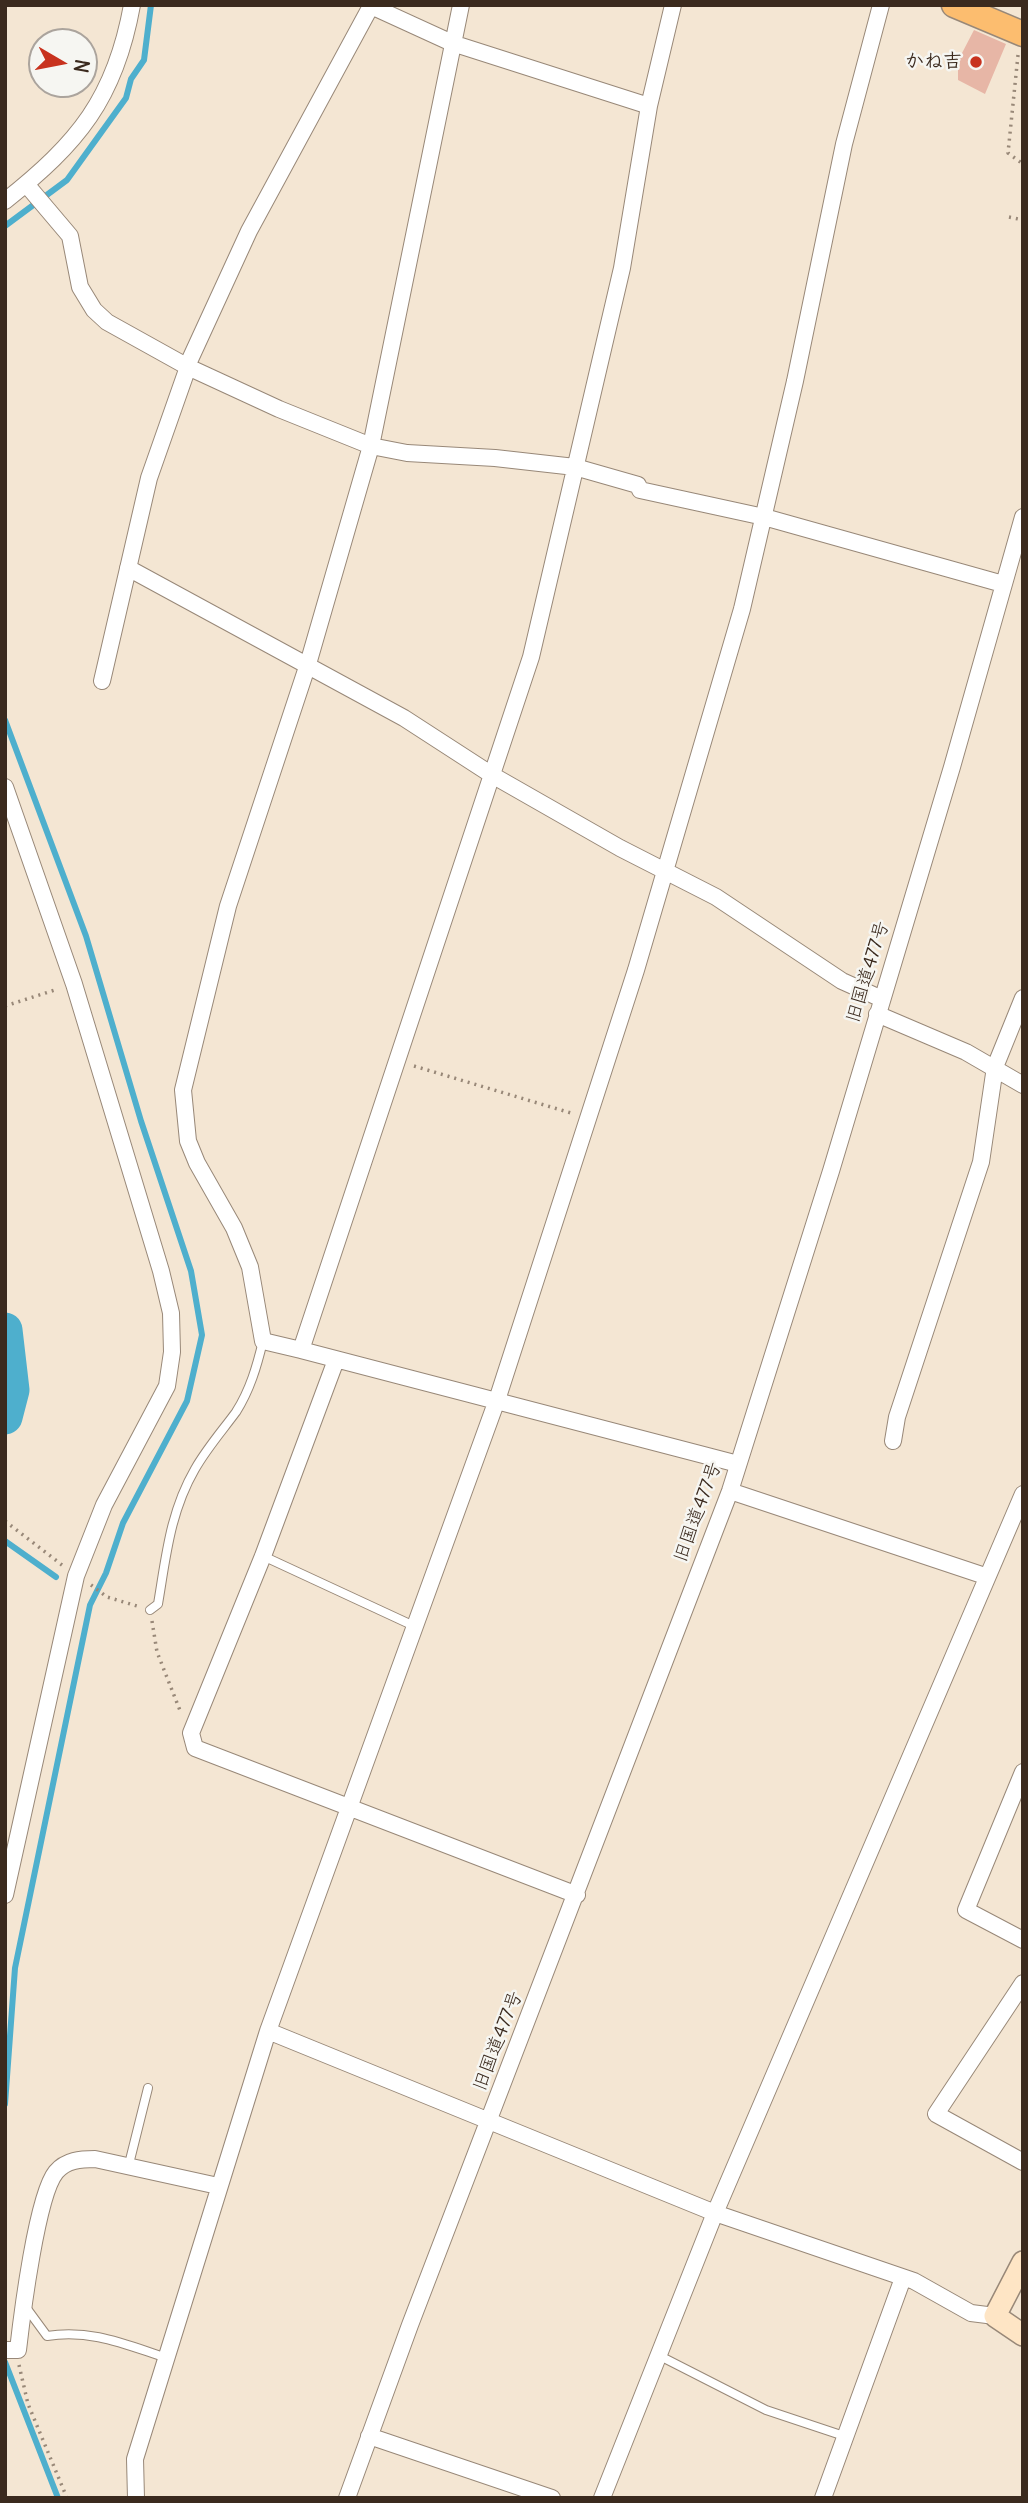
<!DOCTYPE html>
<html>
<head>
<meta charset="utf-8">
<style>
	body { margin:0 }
	#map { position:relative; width:1028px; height:2503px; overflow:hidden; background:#f4e6d3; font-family:Delius,sans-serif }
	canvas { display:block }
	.frame { position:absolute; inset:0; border:7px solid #3b2a1e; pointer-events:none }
	.north { position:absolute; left:28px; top:28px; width:70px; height:70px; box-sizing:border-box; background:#f6f6f2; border:2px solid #aba49d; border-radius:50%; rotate:100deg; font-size:19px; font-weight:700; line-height:28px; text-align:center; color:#3b2a1e }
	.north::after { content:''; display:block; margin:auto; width:24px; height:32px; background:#c8321e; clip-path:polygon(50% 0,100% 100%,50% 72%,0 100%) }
</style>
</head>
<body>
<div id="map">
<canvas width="1028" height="2503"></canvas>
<div class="frame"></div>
<div class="north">N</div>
</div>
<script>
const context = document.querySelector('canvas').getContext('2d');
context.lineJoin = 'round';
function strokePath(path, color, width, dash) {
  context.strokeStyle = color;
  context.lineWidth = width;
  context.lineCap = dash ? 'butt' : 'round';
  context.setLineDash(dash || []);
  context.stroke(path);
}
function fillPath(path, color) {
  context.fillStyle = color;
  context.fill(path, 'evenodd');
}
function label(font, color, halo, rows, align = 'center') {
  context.font = font + ' Delius,"Klee One",sans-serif';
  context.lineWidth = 5;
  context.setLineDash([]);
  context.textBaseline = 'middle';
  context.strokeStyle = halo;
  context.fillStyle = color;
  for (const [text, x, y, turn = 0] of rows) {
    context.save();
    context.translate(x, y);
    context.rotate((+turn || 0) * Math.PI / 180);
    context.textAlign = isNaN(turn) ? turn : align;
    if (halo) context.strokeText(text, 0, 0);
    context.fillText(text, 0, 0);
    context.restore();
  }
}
strokePath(new Path2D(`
	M5,226L67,180L126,98L131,79L144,60L151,5
	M5,720L86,936L141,1121L191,1271L202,1335L187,1401L123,1523L106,1573L90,1605L15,1968L5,2104
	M5,1541L56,1577
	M5,2362L58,2498`), '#4eafcd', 6);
strokePath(new Path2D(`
	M5,1330L12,1390L5,1417`), '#4eafcd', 35);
fillPath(new Path2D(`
	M974,30L1006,44L985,94L958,80V70L950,68L956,54L961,55Z`), '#e7b6a6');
const lane = new Path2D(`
	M263,1556L414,1626
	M150,1610L158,1604C166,1557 170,1512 195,1469C207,1448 222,1431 236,1412C250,1390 257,1366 263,1341
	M129,2164L148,2088
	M25,2306L47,2336C90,2329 124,2344 164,2357
	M658,2355L766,2410L847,2437`);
const street = new Path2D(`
	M369,5L452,43L649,106
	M673,5L649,106L622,268L531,657L301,1350L738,1464
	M26,184L70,236L80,287L94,310L107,322L188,367L279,409L371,446L407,453L495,458L575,467L638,485L640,490L764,517L1003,584
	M5,201C78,143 115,99 132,5
	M187,366L249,231L371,6
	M128,568L404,718L492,775L620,848L716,897L842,981L882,999
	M102,681L149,478L188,367
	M5,787L74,984L161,1271L171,1313L172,1352L167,1386L104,1505L76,1576L5,1895
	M877,1014L966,1052L1023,1085
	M301,1350L263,1341L250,1267L234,1228L197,1163L188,1141L183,1090L228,906L308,664L371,446L461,5
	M336,1360L263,1556L191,1733L195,1748L577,1895
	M893,1441L897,1417L981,1162L995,1067L1023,998
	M730,1491L985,1576
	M1023,1772L966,1910L1023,1940
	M1023,1983L936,2114L1023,2162
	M268,2031L715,2213L914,2281L971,2313L995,2316
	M5,2350H18C22,2315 37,2195 56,2172C66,2160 81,2159 95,2159L218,2186
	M369,2436L552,2498
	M136,2498L135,2459L268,2031L497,1400L636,970L742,609L795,381L844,144L881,5
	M347,2498L410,2325L730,1491L831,1171L952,767L1023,517
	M602,2498L715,2213L1023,1494
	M823,2498L903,2278`);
const secondary = new Path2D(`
	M1023,2262L995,2316L1023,2335`);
const primary = new Path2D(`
	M954,5L1023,34`);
strokePath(lane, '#988878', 10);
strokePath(street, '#988878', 18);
strokePath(secondary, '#988878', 24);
strokePath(primary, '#988878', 27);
strokePath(new Path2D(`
	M1018,55L1008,153L1023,164
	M1009,217L1023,220
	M5,1006L58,989
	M414,1066L571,1113
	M5,1521L62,1565
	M91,1585L107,1597L137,1606
	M152,1621L157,1652L181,1713
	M19,2365L28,2404L67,2498`), '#988878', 3.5, [2, 5]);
strokePath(lane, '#fff', 8);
strokePath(street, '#fff', 16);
strokePath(secondary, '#fee5c5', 21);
strokePath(primary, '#fcbd6f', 24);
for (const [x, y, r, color] of [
	[976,62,7,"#c8321e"]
]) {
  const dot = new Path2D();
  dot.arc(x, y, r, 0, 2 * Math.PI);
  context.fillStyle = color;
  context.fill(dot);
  strokePath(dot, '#f6f6f2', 2.5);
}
label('bold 19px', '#3b2a1e', '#f6f6f2', [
	["かね吉",962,62]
], 'right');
label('19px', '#3b2a1e', '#f6f6f2', [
	["旧国道477号",868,972,-73],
	["旧国道477号",698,1512,-70],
	["旧国道477号",498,2041,-69]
]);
</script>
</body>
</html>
